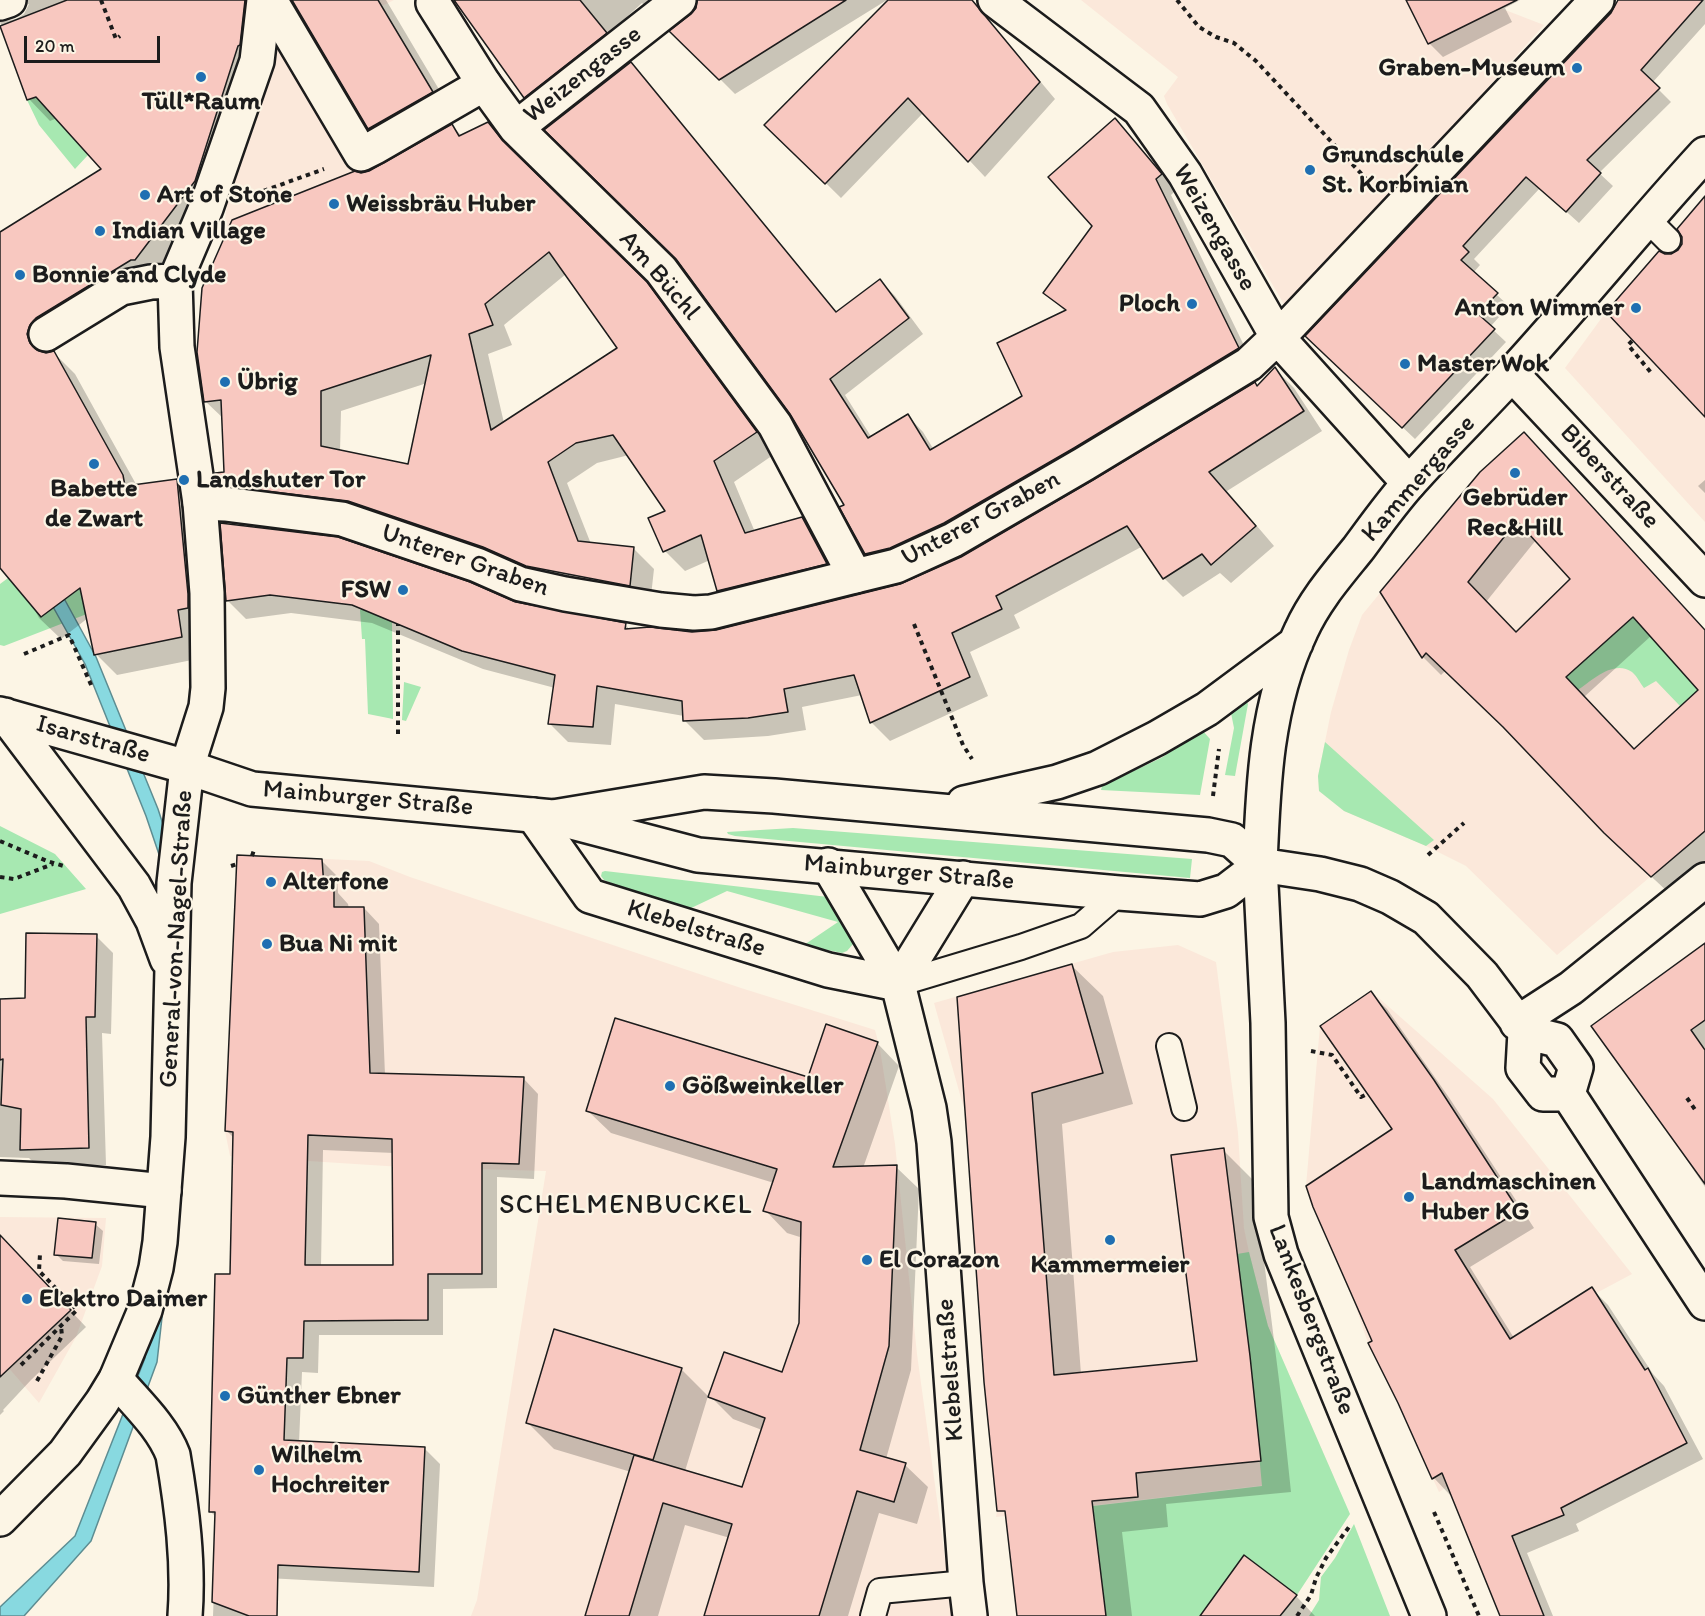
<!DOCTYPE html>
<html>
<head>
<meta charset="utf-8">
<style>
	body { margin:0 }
	#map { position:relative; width:1705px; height:1616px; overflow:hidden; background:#fcf5e5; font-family:Itim,sans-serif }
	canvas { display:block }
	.scale { position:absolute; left:24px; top:36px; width:136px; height:27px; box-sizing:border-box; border:3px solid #1c1c1c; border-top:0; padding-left:8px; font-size:18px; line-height:21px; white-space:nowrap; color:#1c1c1c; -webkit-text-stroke:4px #fcf5e5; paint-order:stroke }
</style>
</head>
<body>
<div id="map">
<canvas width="1705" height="1616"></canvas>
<div class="scale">20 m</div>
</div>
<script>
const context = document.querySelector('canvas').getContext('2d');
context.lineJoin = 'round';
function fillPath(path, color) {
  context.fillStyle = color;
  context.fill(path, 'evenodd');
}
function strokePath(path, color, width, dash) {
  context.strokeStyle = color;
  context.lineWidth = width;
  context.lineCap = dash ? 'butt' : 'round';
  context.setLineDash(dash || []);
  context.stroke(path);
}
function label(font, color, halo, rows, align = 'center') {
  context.font = font + ' Itim,sans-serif';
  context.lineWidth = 4.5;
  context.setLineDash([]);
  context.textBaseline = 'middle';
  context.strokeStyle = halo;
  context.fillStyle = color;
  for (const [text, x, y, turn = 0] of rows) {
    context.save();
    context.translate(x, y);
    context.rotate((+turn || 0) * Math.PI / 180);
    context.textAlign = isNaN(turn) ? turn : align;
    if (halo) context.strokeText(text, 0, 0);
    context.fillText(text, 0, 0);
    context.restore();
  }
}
fillPath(new Path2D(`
	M286,0H394L382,6L428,83L359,125L362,169L390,244L257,323L222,241L229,190L279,34Z
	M1081,0H1495L1500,8L1544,25L1386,201L1285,306L1167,104L1164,96L1178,77Z
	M1698,204L1705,345V522L1565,368L1606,312Z
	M1524,432L1705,630V831L1557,955L1466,866L1426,846L1344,811L1319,791L1318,776L1331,712L1349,650L1362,615L1475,477Z
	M241,855L369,861L410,877L741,988L875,1030L880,1049L895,1144L917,1354L953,1616H471L477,1600L546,1171L402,1167L230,1156L225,1131L232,981Z
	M1178,945L1216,962L1238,1133L1244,1228L1249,1252L1268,1326L1334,1477L996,1517L997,1511L984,1382L965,1112L934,1003L1113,952Z
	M1371,991L1493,1099L1632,1274L1501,1344L1548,1420L1439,1492L1398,1403L1368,1343L1353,1299L1313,1207L1306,1186L1320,1026Z
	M0,1217L106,1218L102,1266L76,1337L39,1403L0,1358Z`), '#fbe8da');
fillPath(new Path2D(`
	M36,97L88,155L75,169L39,125L27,100Z
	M8,578L41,617L80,587L105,607L4,646L0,645V584Z
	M362,609L392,621L393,719L368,714L365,639H362L360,610Z
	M1633,617L1698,690L1680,706L1656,681L1644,688C1640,683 1637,676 1632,672C1614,659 1592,680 1578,690L1566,677Z
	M404,682L421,687L406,721L402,720Z
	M1246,700L1248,704L1235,776L1225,775L1234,728L1231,713Z
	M1203,731L1210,739L1200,795L1101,790L1102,786L1161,758Z
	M1325,742L1434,840L1426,846L1344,811L1319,791L1318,776Z
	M0,826L55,854L86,889L0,914Z
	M793,828L1192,859L1190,878L735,836L728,834L727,832Z
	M605,871L828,897L832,901L852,936L853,944L847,951L842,953L804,945L838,922L727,891L687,910L651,899L604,880L601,876L602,872Z
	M1249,1252L1268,1326L1350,1514L1297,1595L1244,1555L1200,1616H1106L1093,1506L1262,1486L1250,1356L1237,1254Z
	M1354,1524L1390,1616H1309L1319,1600L1321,1577L1335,1558Z`), '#a7e8b1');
const water = new Path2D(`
	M0,481L96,657L158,809L178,871L184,1122L157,1362L91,1541L24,1616H0V1607L75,1536L145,1358L168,1121L166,875L146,816L85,664L0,512Z`);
fillPath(water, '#88d9e0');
strokePath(water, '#5d8d92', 1.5);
fillPath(new Path2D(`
	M0,0H386L453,113L391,150L369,128L295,3L278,4L216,203L156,280L50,347L49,353L53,352L75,374L137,486L177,480L198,501L202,658L117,675L96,654L88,618L61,639L39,618L0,543V234L103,169L57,118L50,121L29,99L0,22L16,19L24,14L29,4L16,6Z
	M455,0H684L659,19L642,3L609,33L621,49L541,112L525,97Z
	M699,0H887L735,94L672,31L692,16L698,7Z
	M890,0H955L976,9L993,25L1055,99L985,177L924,112L841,198L767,125Z
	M1408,0H1520L1505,8L1512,22L1443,57L1429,43Z
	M1620,0H1705V24L1652,83L1671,102L1599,173L1613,186L1579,223L1540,188L1474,259L1480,265L1473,273L1509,306L1490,327L1506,342L1415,439L1320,349L1612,14Z
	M631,64L646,79L837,313L880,281L895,296L923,334L845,395L872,438L908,416L923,432L934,450L1024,396L1066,312L1045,293L1094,226L1115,120L1176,190L1171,195L1253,364L882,569L866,553L846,506Z
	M488,123L508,144L522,162L667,304L776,453L734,482L755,532L802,519L822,539L846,584L739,611L719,590L710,560L685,571L665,551L667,512L629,455L597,463L567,483L591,544L634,549L654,569L650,605L238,505L218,484L225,473L224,419L205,401L361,174L370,172L452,126L462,136ZM566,274L619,349L504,423L488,354L512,345L504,325ZM427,383L409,466L340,452L341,411Z
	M1275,369L1294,388L1322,431L1227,491L1274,546L1231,583L1220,573L1183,597L1164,578L1143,546L1014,615L1020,628L970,652L988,696L890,741L871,722L862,695L802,707L806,730L768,736L704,740L685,721L684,716L615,704L611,745L568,742L549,723L555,688L483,669L372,623L291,613L246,619L227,600L222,524L515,604L625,624L630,630L692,633L716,632L901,586L962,558L1258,387Z
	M1542,453L1705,630V864L1670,894L1625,852L1511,733L1446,670L1441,675L1423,657ZM1536,540L1572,579L1517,633L1486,602ZM1651,636L1700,690L1634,751L1584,697Z
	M1705,480V493L1698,486Z
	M321,860L337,876L338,893L348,904L349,909L364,908L379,924L385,1075L523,1078L538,1094L534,1179L497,1177V1288L443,1289V1335H319L318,1373L302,1372L299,1443L425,1449L440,1464L434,1587L230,1576L216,1517L210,1511L231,1276L234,1138L227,1131ZM323,1150L394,1153V1267H321Z
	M96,936L113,953L111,1034L102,1033L106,1165L38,1167L29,1158L0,1157V1000L27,999Z
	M1705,945V1187L1670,1135Z
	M1072,966L1103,996L1133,1104L1062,1124L1081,1374L1198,1363L1223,1150L1254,1181L1280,1388L1291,1492L1166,1504L1168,1527L1122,1532L1132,1616H1019L958,998Z
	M1370,993L1387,1009L1450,1099L1534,1228L1470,1267L1514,1338L1592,1289L1608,1305L1653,1374L1664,1386L1703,1459L1576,1524L1579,1531L1527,1553L1553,1616H1501L1451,1494L1450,1495L1434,1478L1374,1341L1394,1129Z
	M877,1043L899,1066L863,1168L896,1167L919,1189L911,1370L886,1459L905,1465L928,1487L917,1524L879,1513L848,1616H706L730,1538L685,1525L658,1616H587L631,1472L554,1449L527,1422L681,1369L708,1396L685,1471L743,1489L762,1430L733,1419L710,1396L783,1374L801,1323L803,1238L787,1233L765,1210L774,1183L611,1133L588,1111L809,1079Z
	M95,1224L103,1231L99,1264L63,1261L56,1254Z
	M0,1241L18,1255L86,1327L31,1380L3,1410L4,1411L0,1415Z
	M214,1590L271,1616H213Z
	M1296,1596L1315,1616H1202Z`), '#0003');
const building = new Path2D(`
	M67,0H245L240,45L238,46L195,181L135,260H131L36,318L30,325L27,334L30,343L37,350L46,353L54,351L123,475L125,486L177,479L188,594V608L178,610L182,637L94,655L80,588L41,617L0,568V232L101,169L36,97L27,100L0,26Z
	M292,0H378L433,92L368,129Z
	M454,0H580L607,33L524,98Z
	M697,0H846L719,80L669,31L691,14L696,8Z
	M888,0H972L1040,82L968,162L908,98L825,184L764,125Z
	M1406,0H1517L1428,44Z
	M1618,0H1703L1641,70L1660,88L1587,160L1601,173L1566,212L1526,177L1463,246L1469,252L1461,260L1498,293L1478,314L1495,329L1402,428L1305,336L1611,13Z
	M631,62L836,312L880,279L909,318L830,379L868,438L908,414L930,450L1022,396L997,343L1066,310L1043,293L1092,226L1048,177L1115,118L1162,174L1156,179L1239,348L1074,448L944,523L890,548L865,554L839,507L844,505L790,414L676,259L544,130Z
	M488,122L503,141L647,282L757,432L714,461L745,533L802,517L827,564L717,591L701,535L663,552L648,518L665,511L613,435L576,443L548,462L578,541L634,547L630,586L526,566L483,547L348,501L216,485L215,473L224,472L221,400L204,402L197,352L202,288L232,220L355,171L361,173L369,171L452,124L459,136ZM549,252L617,348L491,430L469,334L493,325L485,304ZM431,355L408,464L321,446V391Z
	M1705,196V417L1606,312L1659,251L1665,254H1671L1678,250L1682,244V237L1677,229Z
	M1275,367L1304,411L1209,472L1256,526L1211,565L1202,554L1163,579L1127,526L996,596L1002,609L952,633L970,677L870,723L854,675L784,689L788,712L748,718L683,721L682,701L597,686L593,727L548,724L555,675L462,651L352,605L270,595L226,601L220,523L338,537L470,582L516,602L626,623L625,629L650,627L692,632L716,630L900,584L961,557L1093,480L1255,382L1257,386Z
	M1524,432L1705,630V831L1651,877L1604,833L1503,727L1426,653L1422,658L1380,592L1480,472ZM1517,521L1570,579L1516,632L1468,582ZM1633,617L1698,690L1634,749L1566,677Z
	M237,855L322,859L324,887H334V907H364L370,1073L524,1077L519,1164L482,1163V1274H428V1320L304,1321L303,1358H287L284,1440L425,1447L419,1572L278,1565L277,1616H249L212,1602L215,1512H209L215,1274H230L233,1132L225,1131ZM308,1135L392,1139L393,1265H305Z
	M26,933L97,934L95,1017H86L89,1148L20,1150L21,1109L1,1105L3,1059L0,1060V999L25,998Z
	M1705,943V1020L1691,1030L1705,1050V1184L1591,1026Z
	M1072,964L1103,1073L1032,1093L1054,1375L1197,1361L1171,1155L1224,1148L1250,1356L1261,1461L1136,1473L1138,1497L1092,1501L1106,1616H1017L1005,1511H997L984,1382L957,997Z
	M1371,991L1434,1080L1519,1211L1455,1250L1510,1339L1592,1287L1645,1370L1648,1368L1687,1443L1561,1508L1564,1515L1512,1536L1544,1616H1500L1442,1473L1432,1479L1398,1403L1368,1343L1372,1341L1313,1207L1306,1186L1392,1129L1320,1026Z
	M615,1018L808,1077L826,1024L878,1042L833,1167L897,1165L889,1346L860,1450L906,1463L894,1502L857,1491L819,1616H704L732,1524L663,1503L629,1616H585L634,1455L742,1487L765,1418L708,1397L724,1352L782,1372L799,1323L801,1222L763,1211L777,1169L586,1111Z
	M58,1218L96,1222L92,1258L54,1255Z
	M0,1235L71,1310L0,1377Z
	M554,1329L682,1368L653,1460L526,1423Z
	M1244,1555L1297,1595L1280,1616H1200Z`);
fillPath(building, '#f8c8c0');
strokePath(building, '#1c1c1c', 1.5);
const service = new Path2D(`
	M1646,218L1668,240
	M898,984L1021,947L1081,926L1119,893
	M1169,1046L1184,1108
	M873,1616L880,1591L966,1583`);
const pedestrian = new Path2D(`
	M270,0L361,154L375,147L484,84
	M0,3L9,0
	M200,503L225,504L342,519L477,565L520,584L565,594L661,610L694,613L711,612L855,576`);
const minor = new Path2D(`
	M995,0L1139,109L1185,174L1278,338L1409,483
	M433,3L484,84L516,128L661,270L775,425L855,576L896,566L953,540L1084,464L1249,364L1288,327L1597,0
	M516,128L679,0
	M46,334L121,288L151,282L175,281
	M1512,374L1705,580
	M187,767L206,707L208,688L207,593L200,503L177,347L175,281L206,208L257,61L264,0
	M533,815L590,896L828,970L898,984
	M828,865L898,984L929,1108L934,1142L966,1583L970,1616
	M1260,865L1268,1023L1271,1217L1281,1254L1429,1616
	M898,984L963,878
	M0,1178L66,1181L164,1191
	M116,1379C136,1403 162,1426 173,1455C182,1508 189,1563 185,1616`);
const secondary = new Path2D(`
	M0,714L187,767L252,789L553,817L698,855L1119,893L1200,899L1226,891L1260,865
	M5,715L134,886L153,921L167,959
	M964,803L1057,782L1098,768L1157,738L1207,709L1296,643
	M553,817L704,792L774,796L1208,835L1232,840L1260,865L1320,874L1360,884L1390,897L1426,918L1482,975L1525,1032L1557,1040L1576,1067L1568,1094L1705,1303
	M1260,865C1263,785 1266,704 1301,631C1315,600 1337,575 1358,549C1375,526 1392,502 1411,481C1443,445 1478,411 1510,376C1577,303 1638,227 1705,154
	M1517,1023L1571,988L1705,880
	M1525,1032L1523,1068L1543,1094H1568
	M0,1519L65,1453L102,1402L116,1379L145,1310L156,1268L160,1242L168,1137L174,883L187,767`);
strokePath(service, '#1c1c1c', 28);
strokePath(pedestrian, '#1c1c1c', 38);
strokePath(minor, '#1c1c1c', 38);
strokePath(secondary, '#1c1c1c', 38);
strokePath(new Path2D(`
	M101,0L116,39L120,36
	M1177,0L1199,27L1216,37L1234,43L1256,61L1368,181
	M255,194L324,169
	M1632,341L1628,345L1653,375
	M914,624L963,745L972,759
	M24,654L69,635L92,687
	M398,734V624
	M1213,796L1219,749
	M0,841L47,861L67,867
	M1428,855L1464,823
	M252,856L254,850
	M231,866L237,864
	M0,877L14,879L53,864
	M1311,1051L1332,1055L1361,1097L1367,1094
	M1687,1098L1696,1111
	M21,1365L77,1310L39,1271L40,1254
	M37,1381L62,1336L61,1326
	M1434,1512L1479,1616
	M1297,1616L1311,1595L1316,1578L1326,1558L1349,1527`), '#1c1c1c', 4, [4.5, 4.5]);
strokePath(service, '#fcf5e5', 24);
strokePath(pedestrian, '#fcf5e5', 33);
strokePath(minor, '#fcf5e5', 33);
strokePath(secondary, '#fcf5e5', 33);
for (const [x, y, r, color] of [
	[1577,68,6,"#1f6fb2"],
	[201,77,6,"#1f6fb2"],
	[1310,170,6,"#1f6fb2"],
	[145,195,6,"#1f6fb2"],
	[334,204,6,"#1f6fb2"],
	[100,231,6,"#1f6fb2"],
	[20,275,6,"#1f6fb2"],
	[1192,304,6,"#1f6fb2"],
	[1636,308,6,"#1f6fb2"],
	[1405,364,6,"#1f6fb2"],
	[225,382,6,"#1f6fb2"],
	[94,464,6,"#1f6fb2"],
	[1515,473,6,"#1f6fb2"],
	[184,480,6,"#1f6fb2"],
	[403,590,6,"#1f6fb2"],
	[271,882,6,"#1f6fb2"],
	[267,944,6,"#1f6fb2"],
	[670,1086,6,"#1f6fb2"],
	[1409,1197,6,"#1f6fb2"],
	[1110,1240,6,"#1f6fb2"],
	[867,1260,6,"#1f6fb2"],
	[27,1299,6,"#1f6fb2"],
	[225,1396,6,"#1f6fb2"],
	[259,1470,6,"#1f6fb2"]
]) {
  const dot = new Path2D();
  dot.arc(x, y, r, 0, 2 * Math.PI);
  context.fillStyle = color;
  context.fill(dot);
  strokePath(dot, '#fcf5e5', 2);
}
label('bold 26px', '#1c1c1c', '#fcf5e5', [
	["Graben-Museum",1565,68,"right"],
	["Tüll*Raum",201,102,"center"],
	["Grundschule",1322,155],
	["St. Korbinian",1322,185],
	["Art of Stone",157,195],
	["Weissbräu Huber",346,204],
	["Indian Village",112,231],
	["Bonnie and Clyde",32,275],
	["Ploch",1180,304,"right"],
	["Anton Wimmer",1624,308,"right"],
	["Master Wok",1417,364],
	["Übrig",237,382],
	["Landshuter Tor",196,480],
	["Babette",94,489,"center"],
	["de Zwart",94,519,"center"],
	["Gebrüder",1515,498,"center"],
	["Rec&Hill",1515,528,"center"],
	["FSW",391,590,"right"],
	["Alterfone",283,882],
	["Bua Ni mit",279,944],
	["Gößweinkeller",682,1086],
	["Landmaschinen",1421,1182],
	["Huber KG",1421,1212],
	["El Corazon",879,1260],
	["Kammermeier",1110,1265,"center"],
	["Elektro Daimer",39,1299],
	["Günther Ebner",237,1396],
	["Wilhelm",271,1455],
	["Hochreiter",271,1485]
], 'left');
label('26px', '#1c1c1c', '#fcf5e5', [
	["Weizengasse",583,75,-38],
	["Weizengasse",1214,228,60],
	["Am Büchl",659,276,49],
	["Biberstraße",1609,477,47],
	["Kammergasse",1419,479,-49],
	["Unterer Graben",981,519,-28],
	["Unterer Graben",465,561,19],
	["Isarstraße",93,740,16],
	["Mainburger Straße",368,799,5],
	["Mainburger Straße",909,873,5],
	["Klebelstraße",696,929,17],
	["General-von-Nagel-Straße",177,939,-87],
	["Lankesbergstraße",1311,1320,69],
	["Klebelstraße",951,1370,-94]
]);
context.letterSpacing = '1.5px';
label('27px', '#1c1c1c', '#fcf5e5', [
	["SCHELMENBUCKEL",626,1206]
]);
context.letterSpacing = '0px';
</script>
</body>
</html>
